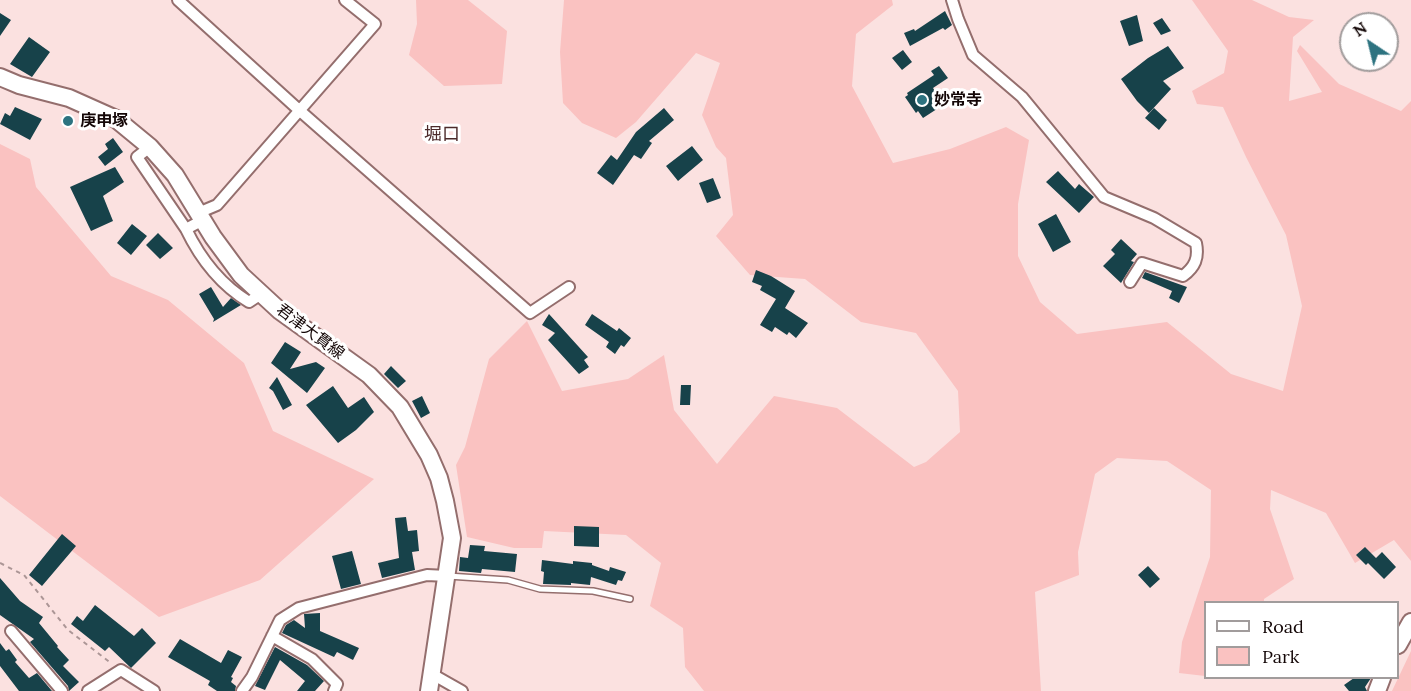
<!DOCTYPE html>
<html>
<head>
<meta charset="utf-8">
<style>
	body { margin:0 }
	#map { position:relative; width:1411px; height:691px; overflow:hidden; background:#fbe1e0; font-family:Lora,serif }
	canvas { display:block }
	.legend { position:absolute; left:1204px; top:601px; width:195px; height:78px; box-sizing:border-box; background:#fff; border:2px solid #a19c9c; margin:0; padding:8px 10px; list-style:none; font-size:18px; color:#140707 }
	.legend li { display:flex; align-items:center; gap:12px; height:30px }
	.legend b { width:30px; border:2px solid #a19c9c }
	.north { position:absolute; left:1339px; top:12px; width:60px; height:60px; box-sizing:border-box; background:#fff; border:2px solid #a19c9c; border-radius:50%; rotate:325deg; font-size:16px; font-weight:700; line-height:24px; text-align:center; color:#140707 }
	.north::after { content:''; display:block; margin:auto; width:21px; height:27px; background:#2d7380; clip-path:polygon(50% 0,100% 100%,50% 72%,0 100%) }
</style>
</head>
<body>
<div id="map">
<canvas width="1411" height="691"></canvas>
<ul class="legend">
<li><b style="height:8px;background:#fff"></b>Road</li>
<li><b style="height:16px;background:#fac2c1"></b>Park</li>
</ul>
<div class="north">N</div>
</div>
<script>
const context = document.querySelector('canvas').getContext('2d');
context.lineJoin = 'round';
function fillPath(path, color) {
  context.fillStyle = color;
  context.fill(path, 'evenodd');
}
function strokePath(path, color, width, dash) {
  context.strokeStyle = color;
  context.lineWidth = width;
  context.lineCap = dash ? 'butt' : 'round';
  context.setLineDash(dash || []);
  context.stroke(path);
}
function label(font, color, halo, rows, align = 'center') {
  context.font = font + ' Lora,"Noto Sans JP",serif';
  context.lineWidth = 6;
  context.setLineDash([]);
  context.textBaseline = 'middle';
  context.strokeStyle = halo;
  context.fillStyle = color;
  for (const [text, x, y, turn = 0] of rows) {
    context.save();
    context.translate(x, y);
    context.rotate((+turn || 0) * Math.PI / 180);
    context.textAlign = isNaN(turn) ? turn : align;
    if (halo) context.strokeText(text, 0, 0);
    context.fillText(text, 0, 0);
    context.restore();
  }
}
fillPath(new Path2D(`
	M416,0H468L507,31L502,84L444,86L409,55L417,24Z
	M564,0H892L893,5L856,34L852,86L893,163L950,149L1006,127L1029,140L1018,204V256L1040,302L1077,334L1167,322L1231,374L1283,391L1302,306L1286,235L1246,157L1223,107L1197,104L1192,91L1224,73L1228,51L1192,0H1252L1289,17L1314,20L1293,37L1289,101L1322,92L1297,51L1300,45L1339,84L1401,111L1411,101V561L1394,540L1355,563L1326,513L1271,490L1270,509L1294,579L1264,599V602H1206L1205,676L1179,673L1182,642L1210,557L1211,490L1167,461L1117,458L1095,474L1078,552L1079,575L1035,592L1041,691H704L685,667L683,628L650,606L661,563L626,535L544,531L542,548H514L467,537L456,465L465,447L489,359L527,321L562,391L628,379L664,355L674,410L717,464L774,396L837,408L914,467L926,462L960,432L958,391L916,333L861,322L805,279L750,275L716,236L733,215L726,158L716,147L702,115L720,63L696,53L636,122L616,138L582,123L563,103L560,52Z
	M0,144L30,159L36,187L111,276L168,300L244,363L273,431L374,479L260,580L159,617L0,496Z
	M1411,651V691H1392Z`), '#fac2c1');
fillPath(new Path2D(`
	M945,11L952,25L945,30L943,28L910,46L904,33L914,29L915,31Z
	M0,13L11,20L0,36Z
	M1137,15L1143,41L1129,46L1120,21Z
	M1162,18L1171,31L1161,35L1153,23Z
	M29,37L50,52L32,77L10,64Z
	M1168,46L1184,68L1163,81L1171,89L1149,113L1137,101L1121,79L1148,58Z
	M903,50L912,62L902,70L892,58Z
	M939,66L948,78L933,88L939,98L936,101L940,107L923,118L918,111L916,113L905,97L908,95L907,93L934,75L931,71Z
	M15,107L42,119L30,140L0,124L5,113L10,116Z
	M664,108L674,120L649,141L652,143L641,159L634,155L613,185L597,173L611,155L617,160L636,132Z
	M1154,108L1167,120L1159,130L1145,118Z
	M113,138L123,152L105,166L98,157L108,149L105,144Z
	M692,146L703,160L678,181L666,166Z
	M115,167L124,182L103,196L113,221L91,231L70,187Z
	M1058,171L1075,189L1079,184L1094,197L1079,213L1046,182Z
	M713,178L721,198L707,203L699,183Z
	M1056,214L1071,242L1053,252L1038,224Z
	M132,224L147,236L131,255L117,243Z
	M158,233L173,248L160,259L146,245Z
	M1121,239L1137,254L1131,261L1134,262L1121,283L1103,266L1115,254L1111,250Z
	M756,270L771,276L795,291L785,308L808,323L796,338L789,332L787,335L775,327L772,332L760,325L776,299L760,290L762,286L752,282Z
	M1145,272L1187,287L1179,303L1169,298L1172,291L1142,278Z
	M211,287L223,307L231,298L241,305L213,322L214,319L199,294Z
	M549,314L588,357L584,360L589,367L579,374L548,340L555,333L542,325Z
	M592,314L617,331L619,328L631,338L624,347L621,345L615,354L606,347L609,342L585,325Z
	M285,342L301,352L290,369L316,362L325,368L307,393L271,363Z
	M391,366L406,381L398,388L384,374Z
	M277,377L292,405L283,410L273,391L269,388Z
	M681,385H691L690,405H680Z
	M333,386L348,408L364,397L374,412L356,430L338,443L306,405Z
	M422,396L430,413L421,418L412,401Z
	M406,517L408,531L417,530L419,551L412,552L415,570L382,578L378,563L399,558L395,518Z
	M574,526L599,527V547L574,546Z
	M62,534L76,546L42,586L29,575Z
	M470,545L485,546L484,551L517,554L515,572L482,569L481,573L459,571L460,557L468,558Z
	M1365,547L1376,558L1382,552L1396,567L1384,579L1368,563L1366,565L1356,555Z
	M352,551L361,584L341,589L332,556Z
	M542,560L573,564V561L592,563V565L609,571L610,567L626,572L622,581L618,580L616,585L591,577L590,585L571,583V585L543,584L544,572L541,571Z
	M1148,566L1160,579L1150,588L1138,575Z
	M0,578L20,601L43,617L39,623L58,646L57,647L69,660L63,666L79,682L69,691L68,686L30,642L34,639L0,615Z
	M95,605L134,636L142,628L156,643L131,668L109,647L105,651L71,624L77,616L83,621Z
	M320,613V631L359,648L353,660L337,652L334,657L282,633L286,625L294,620L305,628L304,614Z
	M180,639L221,663L228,650L242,657L231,677L233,678L231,682L236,686L235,691H217L208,685L210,681L168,657Z
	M0,643L6,651L9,649L17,660L15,662L29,678L37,673L52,691H19L0,666Z
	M275,647L307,665L324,681L315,691H297L305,681L280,660L265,690L255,686Z
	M1354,678H1371L1365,687L1367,691H1349L1344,685Z`), '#17424a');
const lane = new Path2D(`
	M448,576L508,580L540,589L593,591L630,599`);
const street = new Path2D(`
	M178,0L299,110L530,313L569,287
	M952,0L958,19L973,55L1022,97L1104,197L1154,218L1196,243C1199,258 1195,267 1183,276L1142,263L1130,282
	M150,147L137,157L186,229L203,220
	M198,213L217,205L375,24L345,0
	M186,229C200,258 221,285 249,302L261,294
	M11,631L62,691
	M272,636L312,659L337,684L334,691
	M432,674L462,691
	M88,691L121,670L154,691
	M242,691L252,677L280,620L299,608L427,575L447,576`);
const secondary = new Path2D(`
	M0,77L19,85L69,98L116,119L150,147L175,175L213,237L241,275L280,311L369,375L400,407L429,455L439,478L445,501L452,538L429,691
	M1398,645L1411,622
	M1377,691L1382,678`);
strokePath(lane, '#946e6d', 8);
strokePath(street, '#946e6d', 14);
strokePath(secondary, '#946e6d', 20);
strokePath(new Path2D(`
	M0,563L24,575L68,630L112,664`), '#ac9696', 2, [4.5, 4.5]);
strokePath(lane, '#fff', 5);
strokePath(street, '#fff', 10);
strokePath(secondary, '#fff', 16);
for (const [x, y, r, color] of [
	[922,100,6,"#2d7380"],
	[68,121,6,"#2d7380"]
]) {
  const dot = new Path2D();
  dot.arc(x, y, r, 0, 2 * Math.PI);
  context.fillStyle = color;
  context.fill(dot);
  strokePath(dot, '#fff', 2);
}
label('bold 16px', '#140707', '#fff', [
	["妙常寺",934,100],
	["庚申塚",80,121]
], 'left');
label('16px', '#140707', '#fff', [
	["君津大貫線",310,332,37]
]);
label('18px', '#4c2b2b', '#fff', [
	["堀口",442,135]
]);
</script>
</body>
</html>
